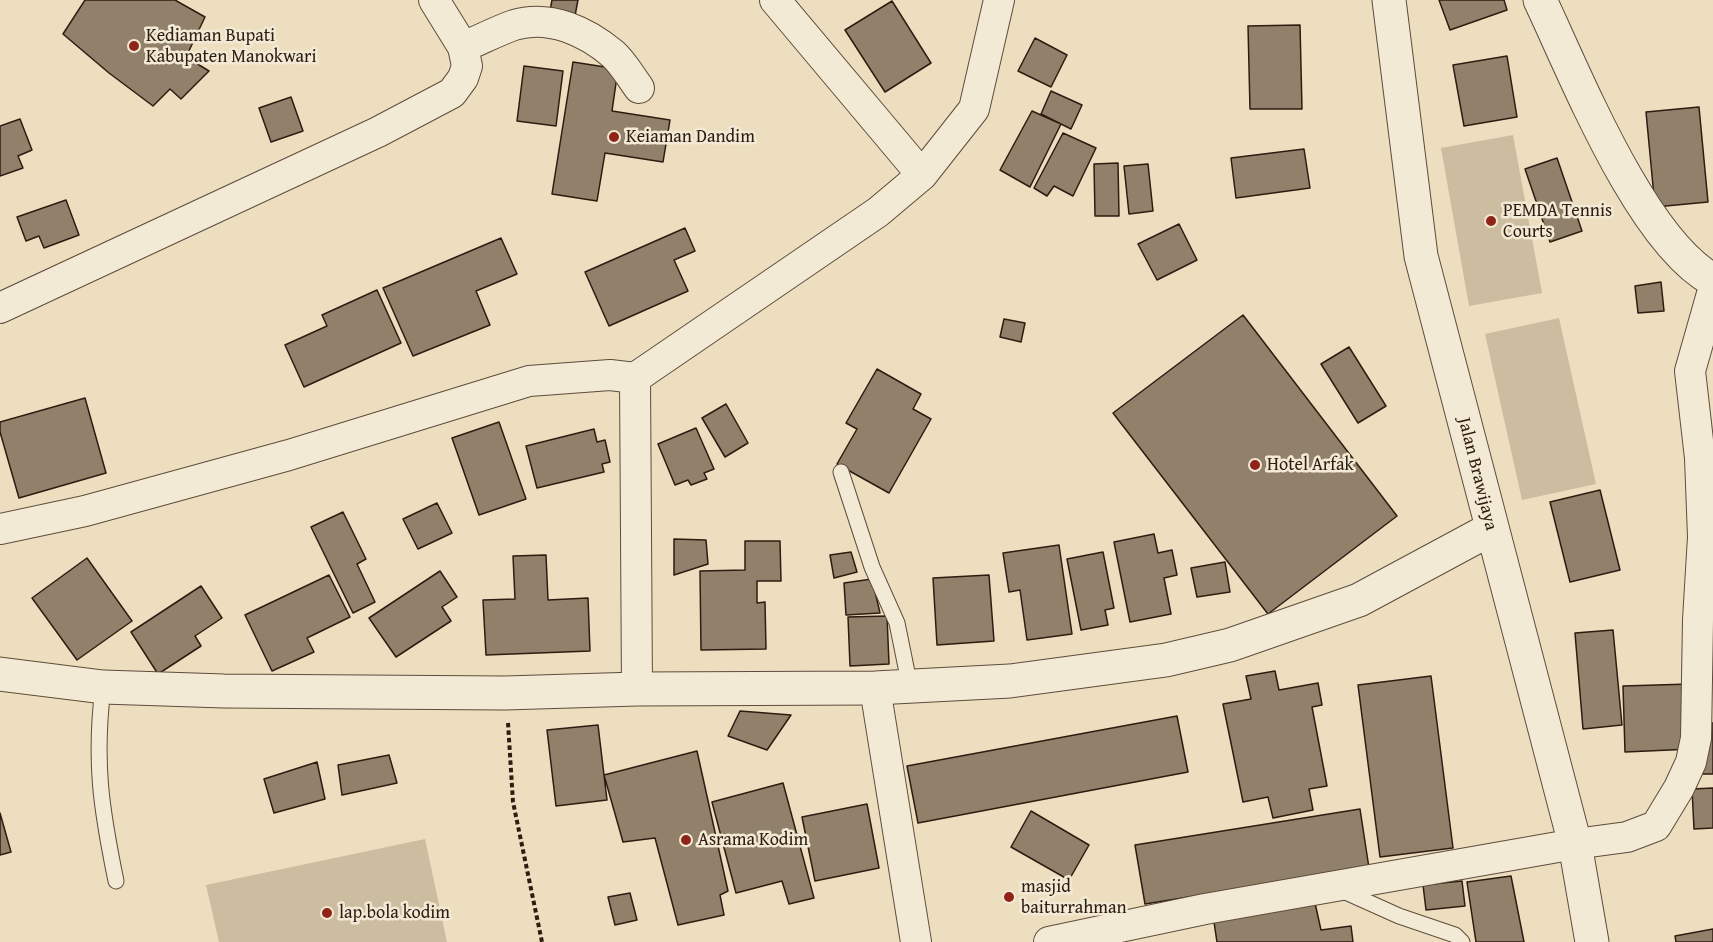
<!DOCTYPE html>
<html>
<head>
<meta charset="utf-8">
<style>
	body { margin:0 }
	canvas { display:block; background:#ecdebe }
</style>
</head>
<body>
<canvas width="1713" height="942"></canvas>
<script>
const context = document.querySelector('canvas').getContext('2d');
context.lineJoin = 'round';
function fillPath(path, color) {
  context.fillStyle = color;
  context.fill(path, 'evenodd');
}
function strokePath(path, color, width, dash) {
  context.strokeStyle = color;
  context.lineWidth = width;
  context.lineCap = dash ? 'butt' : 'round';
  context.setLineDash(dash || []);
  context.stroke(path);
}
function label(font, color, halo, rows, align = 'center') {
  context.font = font + ' "Gentium Book Plus",serif';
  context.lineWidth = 5;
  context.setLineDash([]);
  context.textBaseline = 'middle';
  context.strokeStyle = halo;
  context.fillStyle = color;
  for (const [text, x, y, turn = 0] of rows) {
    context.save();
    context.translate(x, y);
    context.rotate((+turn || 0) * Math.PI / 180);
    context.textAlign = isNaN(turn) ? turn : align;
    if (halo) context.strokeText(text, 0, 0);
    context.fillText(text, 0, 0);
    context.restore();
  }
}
fillPath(new Path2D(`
	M1513,135L1542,293L1469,306L1441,148Z
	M1559,318L1596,484L1522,500L1485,334Z
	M425,839L447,942H219L206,885Z`), '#ccbda1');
const building = new Path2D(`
	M85,0H175L205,17L186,57L209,71L181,99L170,89L153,106L109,73L63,34Z
	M552,0H578L574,21L549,16Z
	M1439,0H1504L1507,10L1450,30Z
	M892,1L931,63L885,92L845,30Z
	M1300,25L1302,109H1250L1248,26Z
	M1035,38L1067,55L1051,87L1018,71Z
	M1507,56L1517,117L1464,126L1453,65Z
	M573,62L618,69L612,111L670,120L663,162L605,153L597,201L552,194Z
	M524,66L563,71L556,126L517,121Z
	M1051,91L1082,105L1071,129L1041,114Z
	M291,97L303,131L271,142L259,108Z
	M1699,107L1708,202L1655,207L1646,112Z
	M1032,111L1061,124L1030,187L1000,170Z
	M20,119L32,150L18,156L23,168L0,176V126Z
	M1063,133L1096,148L1073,196L1054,186L1047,196L1034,188Z
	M1304,149L1310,188L1236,198L1231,158Z
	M1557,158L1582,231L1550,242L1525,169Z
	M1118,163L1119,216H1095L1094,164Z
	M1148,164L1153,211L1129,214L1124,166Z
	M66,200L79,235L44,248L39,236L26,241L17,217Z
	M1179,224L1197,260L1157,280L1138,244Z
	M685,228L695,251L674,260L688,291L609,326L585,272Z
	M501,238L517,274L476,291L490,325L413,356L383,288Z
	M1661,282L1664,311L1638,313L1635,286Z
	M377,290L401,343L304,387L285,345L327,326L322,315Z
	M1243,315L1397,516L1268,614L1113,413Z
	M1004,319L1025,323L1021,342L1000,337Z
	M1349,347L1386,406L1358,423L1321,364Z
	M877,369L921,394L913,409L931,419L889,493L837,464L857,429L846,423Z
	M85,398L106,473L19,498L0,432V422Z
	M726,404L748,443L725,457L702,418Z
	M499,422L526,499L479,515L452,438Z
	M696,428L714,469L704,473L707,479L691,485L688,480L675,485L658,444Z
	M594,429L597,442L605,440L610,462L602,464L604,472L537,488L526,446Z
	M1600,490L1620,570L1570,582L1550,502Z
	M437,503L452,533L418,549L403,519Z
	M343,512L366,559L357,564L375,602L353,613L311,527Z
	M1154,534L1158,553L1172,550L1177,575L1164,578L1171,614L1130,622L1114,542Z
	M674,539L706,540L708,564L674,575Z
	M745,541H780L781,581H757V603L765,602L766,649L701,650L700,571L745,570Z
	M1059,545L1072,634L1027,640L1020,590L1009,592L1003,553Z
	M851,552L857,572L834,578L830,555Z
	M1103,552L1114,608L1105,610L1108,625L1081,630L1067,559Z
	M546,555L548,600L588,598L590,651L486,655L483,600L515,599L513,556Z
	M87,558L132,621L77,660L32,598Z
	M1225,562L1230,592L1197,597L1191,568Z
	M440,571L457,597L442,607L451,621L396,657L369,618Z
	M329,575L350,617L307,638L314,652L272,671L245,615Z
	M989,575L994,641L937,645L933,578Z
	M872,579L880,613L846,615L844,583Z
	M201,586L222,618L195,636L201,646L158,674L131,632Z
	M887,616L889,664L850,666L848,617Z
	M1613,630L1622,725L1583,729L1575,633Z
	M1275,671L1279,690L1318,683L1322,705L1312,707L1327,786L1309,789L1313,810L1273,818L1268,797L1243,802L1223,704L1251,699L1246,676Z
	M1431,676L1453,848L1380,857L1358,685Z
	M1690,684L1692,749L1625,752L1623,686Z
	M740,711L791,715L767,750L728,736Z
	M1177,716L1188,772L918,823L907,766Z
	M1702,723H1713V774H1702Z
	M598,725L607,800L556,806L547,730Z
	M697,751L728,891L720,895L724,915L678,925L655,838L623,842L604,775Z
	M389,755L397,783L342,795L338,765Z
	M317,762L325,799L274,813L264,779Z
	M783,783L814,898L789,904L782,881L736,893L712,802Z
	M1713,788V828L1694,829L1692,789Z
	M867,804L879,868L815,881L802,817Z
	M1360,809L1369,868L1145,904L1135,845Z
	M1031,811L1089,845L1069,880L1011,847Z
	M0,813L11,852L0,855Z
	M1511,876L1524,942H1476L1467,882Z
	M1462,881L1465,906L1426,910L1423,885Z
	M630,893L637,920L615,925L608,897Z
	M1315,903L1321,930L1351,926L1353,942H1217L1214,922Z
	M1713,929V942H1676L1675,936Z`);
fillPath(building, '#91816b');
strokePath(building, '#2e1c11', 1.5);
const service = new Path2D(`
	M841,472L872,567L897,623L910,687
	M103,687C94,762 101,808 116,881
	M1341,890L1399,916L1455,935L1462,942`);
const minor = new Path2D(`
	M775,0L922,175
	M463,47C480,40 497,31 514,25C550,14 587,32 613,54C623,63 631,77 639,88
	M0,308L378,132L452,93L463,78L467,66L463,47L434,0
	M635,378L637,689
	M0,529L85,511L289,455L529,381L610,375L635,378L878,212L922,175L974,109L999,0
	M875,688L916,942
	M1049,942L1205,909L1575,844L1627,837L1656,826L1679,788L1691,762L1696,738L1698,620L1703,537L1700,458L1690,371L1713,290`);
const tertiary = new Path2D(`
	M1389,0L1421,256L1575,844L1592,942
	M1540,0C1576,76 1641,241 1713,280
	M0,674L103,687L224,691L505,693L637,689L875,688L1010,681L1166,660L1230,645L1359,600L1491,529`);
strokePath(service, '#5e4c3c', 17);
strokePath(minor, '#5e4c3c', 32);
strokePath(tertiary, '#5e4c3c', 35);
strokePath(new Path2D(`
	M508,723L513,802L542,942`), '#2e1c11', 4, [4.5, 3]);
strokePath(service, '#f3ead5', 15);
strokePath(minor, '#f3ead5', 30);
strokePath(tertiary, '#f3ead5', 33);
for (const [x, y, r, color] of [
	[134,46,6,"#8f2418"],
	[614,137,6,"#8f2418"],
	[1491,221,6,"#8f2418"],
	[1255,465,6,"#8f2418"],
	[686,840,6,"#8f2418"],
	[1009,897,6,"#8f2418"],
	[327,913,6,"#8f2418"]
]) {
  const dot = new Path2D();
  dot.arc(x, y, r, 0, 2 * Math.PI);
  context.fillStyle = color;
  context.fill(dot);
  strokePath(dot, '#f3ead5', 2);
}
label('18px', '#2e1c11', '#f3ead5', [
	["Kediaman Bupati",146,36],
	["Kabupaten Manokwari",146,57],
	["Keiaman Dandim",626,137],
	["PEMDA Tennis",1503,211],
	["Courts",1503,232],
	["Hotel Arfak",1267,465],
	["Asrama Kodim",698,840],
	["masjid",1021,887],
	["baiturrahman",1021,908],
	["lap.bola kodim",339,913]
], 'left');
label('18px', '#2e1c11', '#f3ead5', [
	["Jalan Brawijaya",1477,474,76]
]);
</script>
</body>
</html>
